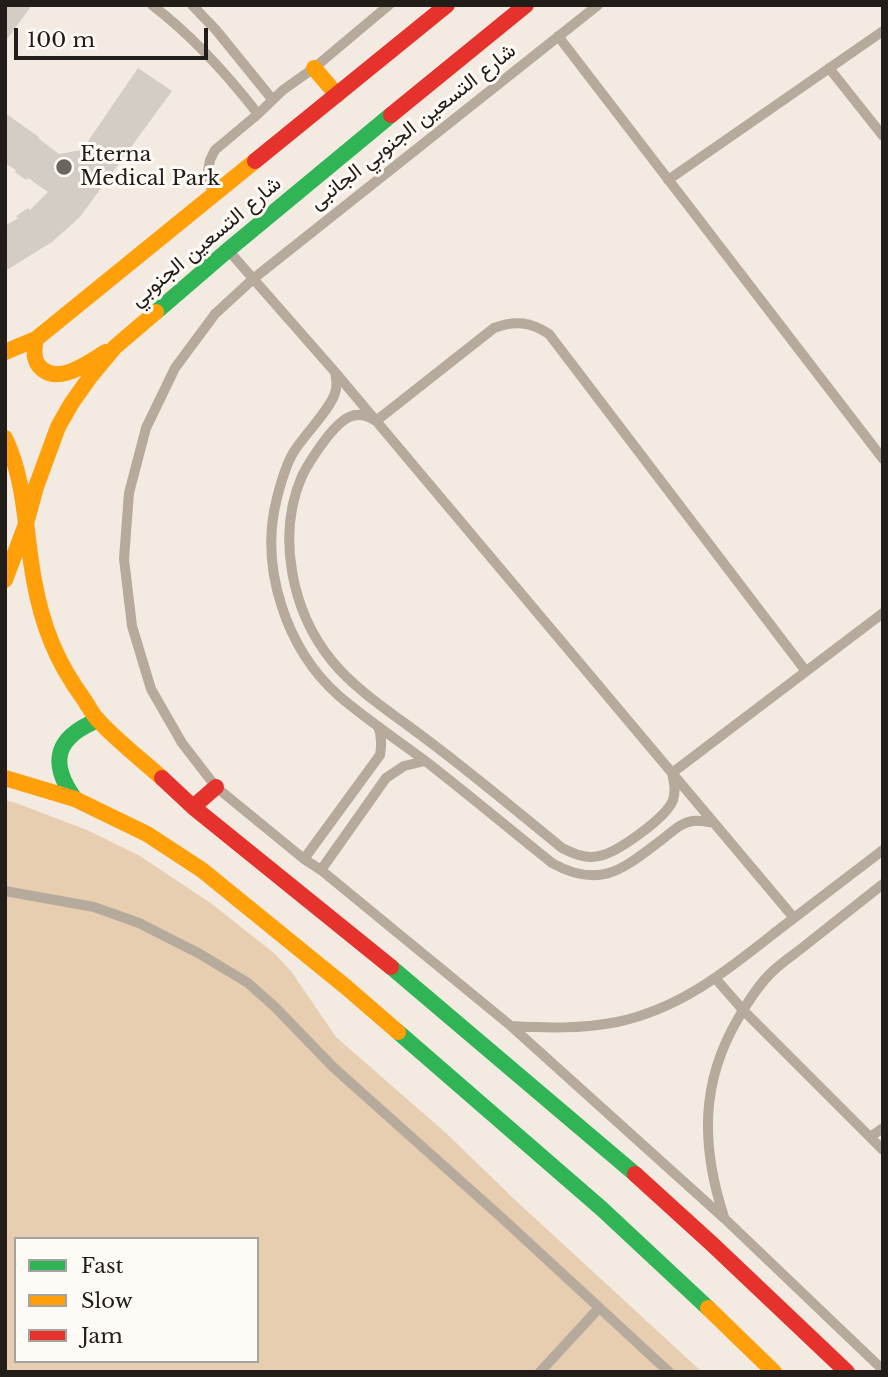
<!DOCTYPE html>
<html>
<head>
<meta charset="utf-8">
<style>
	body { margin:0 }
	#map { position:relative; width:888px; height:1377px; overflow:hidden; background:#f3ebe2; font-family:"Libre Baskerville",serif }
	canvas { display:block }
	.frame { position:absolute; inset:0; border:7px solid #221d18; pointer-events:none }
	.legend { position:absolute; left:14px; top:1237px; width:245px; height:126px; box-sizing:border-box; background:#fefbf7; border:2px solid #a6a29e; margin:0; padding:9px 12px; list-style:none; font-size:21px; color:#221d18 }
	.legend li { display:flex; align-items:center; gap:14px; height:35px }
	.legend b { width:35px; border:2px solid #a6a29e }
	.scale { position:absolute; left:14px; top:28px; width:194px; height:32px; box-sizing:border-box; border:4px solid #221d18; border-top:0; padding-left:9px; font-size:21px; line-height:24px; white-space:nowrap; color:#221d18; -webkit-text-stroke:5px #fefbf7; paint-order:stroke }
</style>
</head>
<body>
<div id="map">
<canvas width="888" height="1377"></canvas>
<div class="frame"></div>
<ul class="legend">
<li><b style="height:9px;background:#30b455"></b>Fast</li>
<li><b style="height:9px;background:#ff9f0a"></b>Slow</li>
<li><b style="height:9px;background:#e5322d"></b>Jam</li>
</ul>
<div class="scale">100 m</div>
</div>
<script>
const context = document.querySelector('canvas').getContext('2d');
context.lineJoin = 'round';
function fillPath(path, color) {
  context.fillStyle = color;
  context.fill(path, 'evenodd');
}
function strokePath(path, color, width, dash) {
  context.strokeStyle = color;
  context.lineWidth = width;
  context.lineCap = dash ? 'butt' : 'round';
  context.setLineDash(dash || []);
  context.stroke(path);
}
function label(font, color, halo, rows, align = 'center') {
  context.font = font + ' "Libre Baskerville",Vazirmatn,serif';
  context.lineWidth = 6;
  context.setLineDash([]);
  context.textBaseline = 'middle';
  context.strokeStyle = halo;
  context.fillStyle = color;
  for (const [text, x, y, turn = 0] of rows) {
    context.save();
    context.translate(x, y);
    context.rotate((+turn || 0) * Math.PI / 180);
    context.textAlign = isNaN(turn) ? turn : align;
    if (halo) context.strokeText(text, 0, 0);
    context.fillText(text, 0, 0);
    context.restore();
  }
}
fillPath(new Path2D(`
	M5,800L16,803L87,830L140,856L212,904L275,954L291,971L336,1037L446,1133L513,1198L702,1372H5ZM16,1239H257V1361H16Z`), '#e7ceb0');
fillPath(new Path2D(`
	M5,5H32L5,42Z
	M138,68L172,91L80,217L52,242L5,271V226L18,218L16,216L28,208L30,210L48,192L28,178L26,180L15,172L16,170L5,163V113L39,137L38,138L59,154L82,150Z`), '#d4cdc6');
strokePath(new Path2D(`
	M152,5C193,36 226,73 258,114
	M192,5L216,30L272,99
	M598,5L253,279L215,314L175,368L146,428L129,493L124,559L132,626L151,689L182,743L216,787L304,859L321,870L511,1026L725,1219L883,1370
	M558,36L883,459
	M829,68L883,136
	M668,180L883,31
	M213,197L208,171L210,160L215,150L258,114L283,90L314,68L389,5
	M228,250L335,372L794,918
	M335,372C336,379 338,385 335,393C330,410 303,436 293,453C285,467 281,482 277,498C259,567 286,649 339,696C366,719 396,739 424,760C467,793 509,829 552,863C602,891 625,867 664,838C673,831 681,823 692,821C700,820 707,822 714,823
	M805,670L549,334C531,322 515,320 494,328L376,421C355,407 342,419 328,436C318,449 309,462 302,476C276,536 292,612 332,661C357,692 398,717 430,742C475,776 518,812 562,848C574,854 586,859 599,856C617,853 667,817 673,800C676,791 674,782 672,773L883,613
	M304,859L380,755C382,744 382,736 378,726
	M321,870L386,778L404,766L425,761
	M5,891L94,907L139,923L200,954L248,983L275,1007L333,1067L502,1218L669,1372
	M716,979L743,1010L883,1150
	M511,1026C547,1028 581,1029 617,1022C680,1009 728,970 777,931C812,904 848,877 883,850
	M870,1137L883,1128
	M724,1217C701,1146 700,1082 739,1017C749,1000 759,984 774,970C784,961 796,953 807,944C832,924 858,904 883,884
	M540,1372L599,1308`), '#b6aa9c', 10);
strokePath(new Path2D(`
	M156,312L228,250L391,115
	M75,799C48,762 56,737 98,720
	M391,967L635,1174
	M398,1032L602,1209L708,1308`), '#30b455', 16);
strokePath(new Path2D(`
	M314,68L337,95
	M36,339C34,348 33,359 39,366C57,387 89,362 106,352
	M5,352L36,339L255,161
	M5,438C26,482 25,532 34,580C42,625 56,661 83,698C88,705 92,714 98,720C116,740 142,760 162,778
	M5,580L26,524L36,487L58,427L71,404L90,377L115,347L156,312
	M5,778L75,799L147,834L202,870L346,987L398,1032
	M708,1308L774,1372`), '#ff9f0a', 16);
strokePath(new Path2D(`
	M391,115L526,5
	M255,161L447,5
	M162,778L193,807L391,967
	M193,807L216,787
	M635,1174L712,1244L847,1372`), '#e5322d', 16);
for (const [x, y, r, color] of [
	[64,167,9,"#6b655f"]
]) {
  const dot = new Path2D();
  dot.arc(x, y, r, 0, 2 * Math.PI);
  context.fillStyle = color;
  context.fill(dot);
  strokePath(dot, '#fefbf7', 2.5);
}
label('21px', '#221d18', '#fefbf7', [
	["شارع التسعين الجنوبي الجانبى",413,127,-38],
	["شارع التسعين الجنوبي",206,242,-40]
]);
label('21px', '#221d18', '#fefbf7', [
	["Eterna",80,155],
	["Medical Park",80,179]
], 'left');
</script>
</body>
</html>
